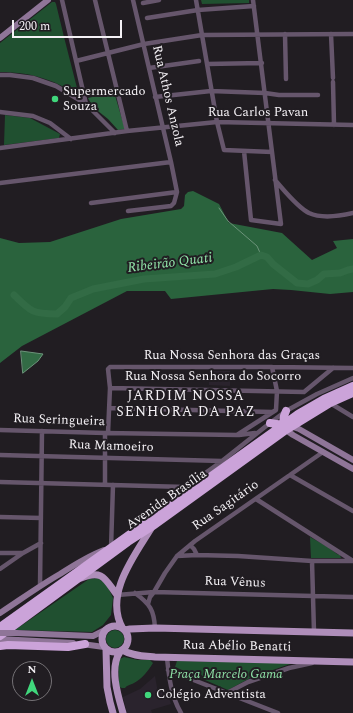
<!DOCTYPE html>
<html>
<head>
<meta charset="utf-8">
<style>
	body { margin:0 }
	#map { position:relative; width:353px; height:713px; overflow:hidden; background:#211d22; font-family:Spectral,serif }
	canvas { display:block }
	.north { position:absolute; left:12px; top:661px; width:40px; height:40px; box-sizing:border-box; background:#211d22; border:1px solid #757276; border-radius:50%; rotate:0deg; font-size:11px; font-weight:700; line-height:16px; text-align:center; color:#f4f1f5 }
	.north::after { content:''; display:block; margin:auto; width:14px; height:18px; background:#40d77c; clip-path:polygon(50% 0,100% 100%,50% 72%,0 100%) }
	.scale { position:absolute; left:12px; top:20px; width:110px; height:18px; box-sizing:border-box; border:2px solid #f4f1f5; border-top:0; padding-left:5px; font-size:12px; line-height:14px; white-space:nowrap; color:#f4f1f5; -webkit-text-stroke:3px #211d22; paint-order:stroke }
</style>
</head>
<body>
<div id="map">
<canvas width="353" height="713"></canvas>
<div class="north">N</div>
<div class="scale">200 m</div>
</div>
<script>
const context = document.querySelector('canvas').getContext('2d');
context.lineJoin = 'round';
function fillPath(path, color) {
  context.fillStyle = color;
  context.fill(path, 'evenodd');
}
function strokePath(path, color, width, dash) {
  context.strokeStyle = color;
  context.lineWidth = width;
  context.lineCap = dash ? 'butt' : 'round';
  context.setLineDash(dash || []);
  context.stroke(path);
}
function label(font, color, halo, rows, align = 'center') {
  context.font = font + ' Spectral,serif';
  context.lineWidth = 4;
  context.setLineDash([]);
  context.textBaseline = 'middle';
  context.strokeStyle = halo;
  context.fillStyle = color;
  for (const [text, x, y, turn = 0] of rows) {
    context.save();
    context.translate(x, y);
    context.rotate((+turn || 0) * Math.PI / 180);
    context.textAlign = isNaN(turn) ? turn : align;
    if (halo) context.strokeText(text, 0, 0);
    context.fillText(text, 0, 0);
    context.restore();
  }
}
fillPath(new Path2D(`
	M209,371H230V386L209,385Z
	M155,676L158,693L167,691L171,704L151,710L152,713H127L123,697L140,689Z`), '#2a232d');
fillPath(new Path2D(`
	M201,0H249V3L202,4Z
	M52,2H55L56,4L64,37L77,88V90L74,92C66,88 57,83 48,80C32,74 16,72 0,72V43Z
	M5,115L30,118L60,134L59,138L4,145Z
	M310,537L328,547L337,554L340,555L341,558H311Z
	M98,578L107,585L113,598L111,615L103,625L92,632L15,630L89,579Z
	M106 639a9 9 0 1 1 18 0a9 9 0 1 1-18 0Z
	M124,657L138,660H150L153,663C148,671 142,679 134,683C130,685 127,685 125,688H122L119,687V683L118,662L120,659Z
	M177,661L293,663L250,678L228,690L175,667Z`), '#205030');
fillPath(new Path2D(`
	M114,92L125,129L118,130L108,119L93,107L88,98Z
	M193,191L219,204L229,223L282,233L312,260L337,248L333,241L353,239V292L330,294L291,290L273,289L171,299L165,291H127L22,346L0,363V238L19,243L50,242L121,219L181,209L184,206L185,195L188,192Z`), '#2a633d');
const water = new Path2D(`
	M21,351L43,354L38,361L23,373Z`);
fillPath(water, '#326b45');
strokePath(water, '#6c937a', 1);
strokePath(new Path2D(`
	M219,208L228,221L257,246L261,255`), '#6c937a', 1);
strokePath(new Path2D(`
	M14,295C31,312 33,314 57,314L65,307L71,298L93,289L144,279L215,274L236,267L261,255L267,257L273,264L297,283L308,284L317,280L324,274L340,273L348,270L353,269`), '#326b45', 7);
strokePath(new Path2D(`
	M62,0L86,104
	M95,0L127,131
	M196,0L217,122L224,150L272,152
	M143,3L159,0
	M147,18L198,10L254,6
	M285,34L286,79
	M331,34L333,78
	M76,61L144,44L202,35L353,34
	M207,64L262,63
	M149,68L199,61
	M0,75H10L33,78L56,86L86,104L115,133
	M333,82L334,125
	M155,97L211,91L265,93L279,95H318
	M0,112L33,116L50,123L71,139
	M0,148L127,131L217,122L353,125
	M244,151L251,220L281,224L253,0
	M275,180C284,190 297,207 309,213C322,219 340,216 353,213
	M0,183L171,162
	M91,203L177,192
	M128,211L171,206L174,203L177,192L171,162L133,0
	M110,388L304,392L333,368
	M330,403L353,417
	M110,408L272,412
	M0,430L105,433L237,435L276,410L277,391L272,367
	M105,433V484
	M108,433L110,388L108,369L110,367H272L353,368
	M239,435L255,433
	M0,455L222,461
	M290,475L353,511
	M0,482L186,487L222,461L270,423L286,411L317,394L353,378
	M256,499L353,561
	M0,517L41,518
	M190,545L194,549L197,555
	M111,548L113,485
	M0,553H23
	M177,556L197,555L238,556L312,561H353
	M312,561L314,632
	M0,569L23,553L41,543
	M40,586L42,431
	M135,593C150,604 154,610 155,628
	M117,595L154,592L353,597
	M148,604L150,597L154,592L165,573L177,556L195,541L323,452
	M167,658C169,677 171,696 181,713
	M168,670L278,713
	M227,693L248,682L289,668L312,663`), '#66566c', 4.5);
strokePath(new Path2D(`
	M0,38L48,0
	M290,426L299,429L353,460
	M285,428L286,430L293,435L353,469
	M0,613C20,600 39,586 60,574C74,565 88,556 104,550
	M16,633L93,636L105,630
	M0,639L73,643
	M82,644L104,647`), '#8f7598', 6);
strokePath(new Path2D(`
	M81,578C103,569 105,579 117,595
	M102 639a13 13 0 1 1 26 0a13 13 0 1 1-26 0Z
	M123,629C103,595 135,555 152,527
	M125,630L130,629L155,628L353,633
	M106,649L107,687L110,702L113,713
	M122,650C132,656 144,656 155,657L353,662
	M120,652C109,668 118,696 123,713`), '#af8eba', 7);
strokePath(new Path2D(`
	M270,423L283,425
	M283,425L284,416L286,411
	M0,627L298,414L324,399L353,386
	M0,636L128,542L153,526L286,430L330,403L353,393
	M0,646L8,645L68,647L85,644`), '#cba3d9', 8);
strokePath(new Path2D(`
	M0,633H16`), '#8f7598', 6);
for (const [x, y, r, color] of [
	[55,99,4,"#40d77c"],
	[148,695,4,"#40d77c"]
]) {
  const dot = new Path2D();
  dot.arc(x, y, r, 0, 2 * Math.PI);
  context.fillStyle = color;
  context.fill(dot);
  strokePath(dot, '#211d22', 1.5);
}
label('13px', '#f4f1f5', '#211d22', [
	["Supermercado",63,92],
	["Souza",63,107],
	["Colégio Adventista",156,695]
], 'left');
label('13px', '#f4f1f5', '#211d22', [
	["Rua Athos Anzola",167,96,77],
	["Rua Carlos Pavan",258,113],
	["Rua Nossa Senhora das Graças",232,356],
	["Rua Nossa Senhora do Socorro",213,377],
	["Rua Seringueira",59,421,2],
	["Rua Mamoeiro",111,447,2],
	["Avenida Brasília",167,500,-35],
	["Rua Sagitário",226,506,-35],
	["Rua Vênus",235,583,2],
	["Rua Abélio Benatti",237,647,1]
]);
label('italic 13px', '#8fe2a7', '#211d22', [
	["Praça Marcelo Gama",226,675]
]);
label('italic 14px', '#92e6aa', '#211d22', [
	["Ribeirão Quati",170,264,-7]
]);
context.letterSpacing = '1px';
label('14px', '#f4f1f5', '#211d22', [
	["JARDIM NOSSA",186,397],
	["SENHORA DA PAZ",186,413]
]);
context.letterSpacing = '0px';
</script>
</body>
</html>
